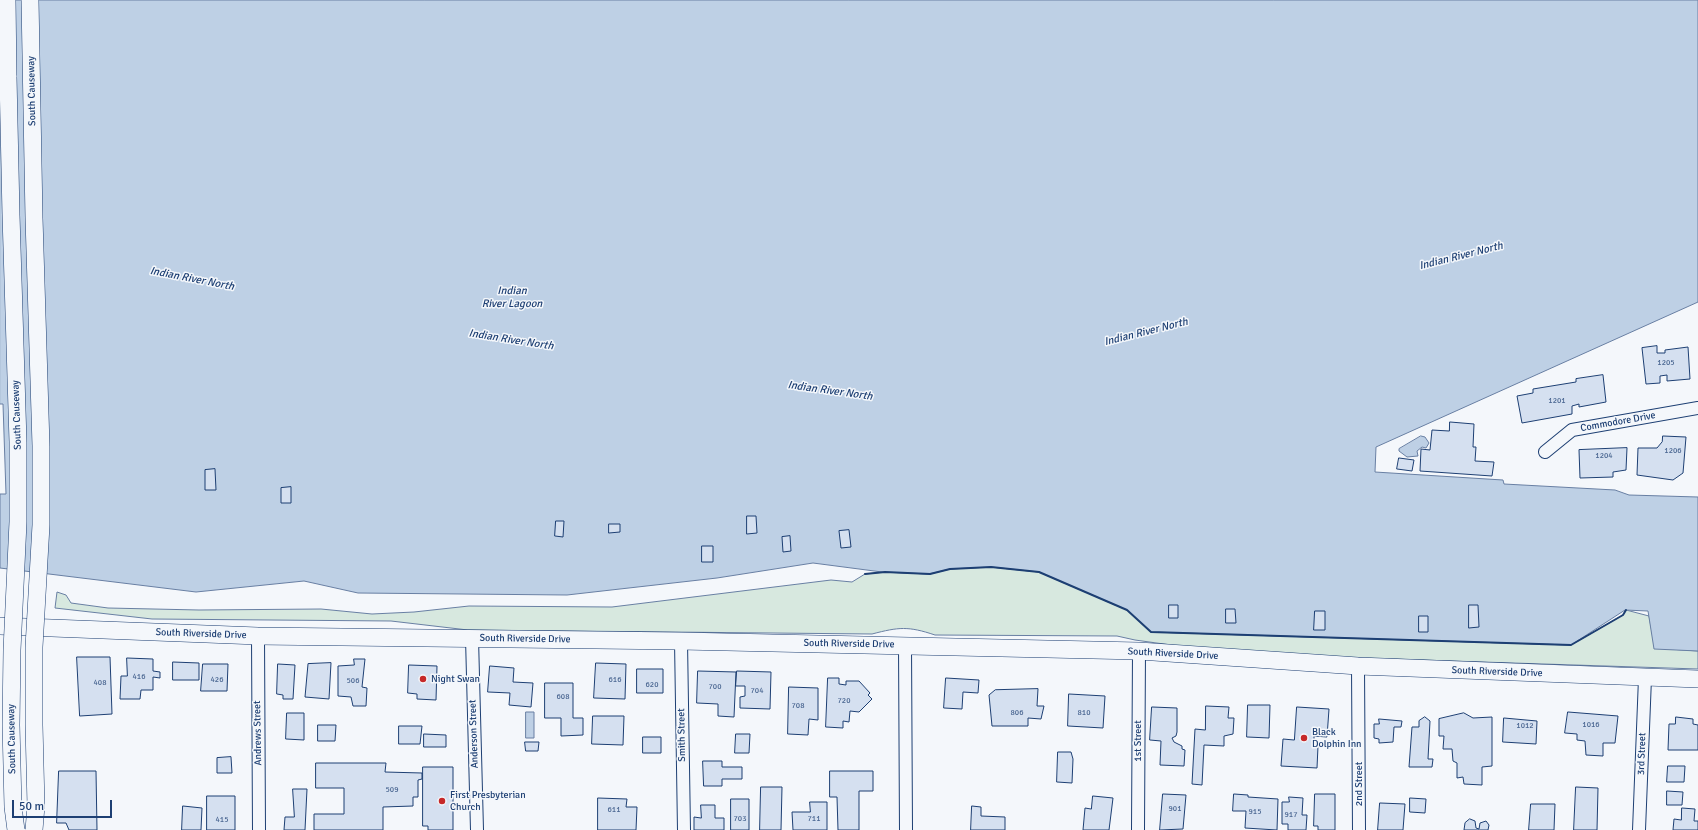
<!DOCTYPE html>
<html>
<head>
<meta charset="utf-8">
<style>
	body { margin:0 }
	#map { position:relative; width:1698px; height:830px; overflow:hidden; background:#f4f7fb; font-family:Signika,sans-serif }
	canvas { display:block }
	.scale { position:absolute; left:12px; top:800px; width:100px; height:18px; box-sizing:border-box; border:2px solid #1d3f73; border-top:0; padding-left:5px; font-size:12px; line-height:14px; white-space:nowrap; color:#1d3f73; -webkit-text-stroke:3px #f4f7fb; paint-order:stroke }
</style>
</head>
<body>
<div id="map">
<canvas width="1698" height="830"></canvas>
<div class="scale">50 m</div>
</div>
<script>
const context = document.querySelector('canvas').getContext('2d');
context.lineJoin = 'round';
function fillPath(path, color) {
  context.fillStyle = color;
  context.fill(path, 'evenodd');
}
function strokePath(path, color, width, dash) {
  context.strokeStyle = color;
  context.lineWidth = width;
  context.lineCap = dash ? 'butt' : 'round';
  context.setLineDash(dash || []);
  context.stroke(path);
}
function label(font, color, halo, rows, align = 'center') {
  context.font = font + ' Signika,sans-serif';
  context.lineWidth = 3;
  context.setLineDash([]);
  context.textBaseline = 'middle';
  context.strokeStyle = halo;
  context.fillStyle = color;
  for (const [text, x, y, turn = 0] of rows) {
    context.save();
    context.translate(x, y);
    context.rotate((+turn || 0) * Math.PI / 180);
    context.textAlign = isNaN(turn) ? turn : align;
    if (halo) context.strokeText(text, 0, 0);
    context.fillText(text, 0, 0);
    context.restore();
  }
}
const green = new Path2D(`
	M991,567L1039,572L1127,610L1151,632L1571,645L1623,615L1626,610L1649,616L1655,648L1698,651V669L1236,654L1135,640L1117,636L935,635C908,626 899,627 872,634L468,630L391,621L152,619L55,608L57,592L66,595L71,603L108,608L199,610L321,609L372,614L414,612L469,606L612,607L831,580L852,582L865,574L885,572L930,574L950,569Z`);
fillPath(green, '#d7e8df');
strokePath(green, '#687fa3', 1);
const water = new Path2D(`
	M0,0H1698V302L1376,447L1375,472L1503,480L1504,484L1615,490L1629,495L1698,497V651L1654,649L1648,611L1625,610L1571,645L1151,632L1127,610L1039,572L991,567L950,569L929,574L882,572L813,563L717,578L567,595L358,593L304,581L196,592L0,568V494H6L3,404H0Z
	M1421,436L1425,437L1429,443L1426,448L1422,447L1417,451L1418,456L1407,457L1399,451V449Z
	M526,712H534V738H526Z`);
fillPath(water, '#bed0e5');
strokePath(water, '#687fa3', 1);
const building = new Path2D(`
	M1657,346V353H1665V350L1688,347L1690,379L1667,381V375L1660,376V383L1646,384L1642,348Z
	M1603,375L1606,402L1579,407V404L1572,406V414L1522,423L1517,396L1533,393V389L1576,382V379Z
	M1450,422L1474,424L1473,447H1476L1475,461L1494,462L1492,476L1420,471L1421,449L1430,450L1432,430L1449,431Z
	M1663,436L1686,437L1683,473L1673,480L1637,475L1638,448H1657L1662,442Z
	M1627,448L1626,470L1613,472V477L1580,478L1579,450Z
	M1399,458L1414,460L1412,471L1397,469Z
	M215,469L216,490H205V470Z
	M291,487V503H281V488Z
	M747,516H756L757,533L747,534Z
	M556,521H564L563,537L555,536Z
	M609,524H620V532L609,533Z
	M849,530L851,547L841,548L839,531Z
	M790,536L791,551L783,552L782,537Z
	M702,546H713V562H702Z
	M1169,605H1178V618H1169Z
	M1469,605H1478L1479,627L1469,628Z
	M1226,609H1235L1236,623H1226Z
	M1315,611H1325V630H1314Z
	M1419,616H1428V632H1419Z
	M77,657H110L112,714L80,716Z
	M127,658L153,659V671L160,672V678L153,677V690H141L140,699H120L121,676H127Z
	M354,659H365L362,687L367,688L366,706H353L351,697L338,696V666L354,665Z
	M173,662L199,663V680H173Z
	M331,663L329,699L305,697L308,664Z
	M596,663L626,664L625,699L594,698Z
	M203,664H228L227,691H201Z
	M278,664L295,665L293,699H283V695L277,694Z
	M409,665L437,666L436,700L417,699V694L408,693Z
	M490,666L514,668L513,682L533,683L531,707L509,705L510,693L488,692Z
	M637,669H663V693H637Z
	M698,671L736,672L734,717L718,716V704L697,703Z
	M737,671L771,672L770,709L740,708V697L745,696V686H736Z
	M828,678H839V684L846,685V681H859L870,693L868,695L872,699L859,712L850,711L849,722L843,721V728L826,727Z
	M946,678L979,680L978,693L963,692L962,709L944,708Z
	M545,683H573V718H583V735L561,736V718H545Z
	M789,687L818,688V720L809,719L808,735L788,734Z
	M1038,689L1037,706H1044L1041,719L1028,718V726H992L989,695L995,690Z
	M1069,694L1105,696L1103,728L1068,726Z
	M1248,705H1270L1269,738L1247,737Z
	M1206,706L1229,707L1228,718H1234L1233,734L1224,736V746L1204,745L1202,785L1192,784L1195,729L1205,730Z
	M1152,707L1177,708V732L1176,736L1172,738L1174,742L1182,746V749L1185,750L1184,766L1160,765L1161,741L1150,740Z
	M1297,707L1329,709L1327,737L1314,736V745L1318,746L1317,768L1281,766L1283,739L1294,740Z
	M1568,712L1618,716L1615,743H1603V756L1586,755L1585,741L1577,740V734L1565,733Z
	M287,713H304V740L286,739Z
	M1464,713L1473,718L1492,717V766L1482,767V785L1464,784L1463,777L1457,778V763L1453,761L1452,749H1443L1444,736H1439V719Z
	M593,716H624L623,745L592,744Z
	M1425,717L1430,721L1428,759H1433L1432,767H1409L1412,727H1419V721Z
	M1676,717L1693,719V724L1698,725V750H1668L1669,724H1675Z
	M1504,718L1537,721L1536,744L1503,742Z
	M1379,719L1402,721L1401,727H1394L1393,742L1379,743V739L1374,738V724H1379Z
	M318,725H336L335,741H318Z
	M399,726H422L420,744H399Z
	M424,734L446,735V747H424Z
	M736,734H750L749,753H735Z
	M643,737H661V753H643Z
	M525,742H539L538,751H526Z
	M1058,752H1071L1073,759L1072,783L1057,782Z
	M231,757L232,773H217V758Z
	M703,761H722V767H742V779H722V786H704Z
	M316,763H386L385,772L422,773V779L418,780V797H413V806L383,807V830H314V814H344V788H316Z
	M1668,766H1685L1684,782H1667Z
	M423,767H453V830H428V826H423Z
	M59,771H96L97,830H69L66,823H57Z
	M830,771H873V791H859V830H838L837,797H830Z
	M761,787H782L781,830H760Z
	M1576,787L1598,788L1597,830H1574Z
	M293,789H307L305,830H284L285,817H294Z
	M1667,791L1683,792L1682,805H1667Z
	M1163,794L1186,795L1183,829L1160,830Z
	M1234,794L1248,795V797L1278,799L1277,830L1245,828L1246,811H1233Z
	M1315,794H1335V830H1318V826H1314Z
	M207,796H235V830H207Z
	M1093,796L1113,798L1109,830H1083L1085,808L1091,809Z
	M1289,797L1303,798L1302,815H1307L1306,830H1288V824H1282V802H1289Z
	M598,798L627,799L626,807H637L636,830H598Z
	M1410,798L1426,799L1425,813L1410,812Z
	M731,799H749V830H731Z
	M810,802H827V830H793L792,812H810Z
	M1380,803L1405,804L1403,830H1378Z
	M1531,804H1555L1554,830H1529Z
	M701,805H715V818H724V830H694V817L701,818Z
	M183,806L202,808L201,830H182Z
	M972,806L981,807V816L1005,817V830H971Z
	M1682,808L1695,809L1694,821H1698V830H1673L1674,819L1681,820Z
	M1470,819L1475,821L1476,828L1479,829L1480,823L1486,821L1489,825L1488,830H1464L1465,823Z`);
fillPath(building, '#d5e0f0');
strokePath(building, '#1d3f73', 1);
const street = new Path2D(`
	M1545,452L1572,430L1698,408
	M258,636L259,830
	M472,638L477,830
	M681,641L684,830
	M905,645L906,830
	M1358,666L1359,830
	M1138,830L1139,651
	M1639,830L1645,678`);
const secondary = new Path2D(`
	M7,0L8,77
	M0,626L258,636L681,641L1139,651L1358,666L1698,679`);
strokePath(street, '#1d3f73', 14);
strokePath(secondary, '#1d3f73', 18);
strokePath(street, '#f4f7fb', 12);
strokePath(secondary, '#f4f7fb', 17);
const secondaryBridge = new Path2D(`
	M30,0L34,218L41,446V525L34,647V725L36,806L34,830
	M8,77L11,215L18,442V522L12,650L11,725L13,807L16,830`);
strokePath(secondaryBridge, '#1d3f73', 18, []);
strokePath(secondaryBridge, '#f4f7fb', 17);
strokePath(new Path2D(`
	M865,574L885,572L930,574L950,569L991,567L1039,572L1127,610L1151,632L1571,645L1623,615L1626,610`), '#1d3f73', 2);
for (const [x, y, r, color] of [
	[423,679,4,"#c62828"],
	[1304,738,4,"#c62828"],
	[442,801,4,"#c62828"]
]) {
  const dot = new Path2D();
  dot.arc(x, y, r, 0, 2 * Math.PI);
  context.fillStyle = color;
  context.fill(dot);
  strokePath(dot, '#f4f7fb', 1.5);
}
label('8px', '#4b6792', null, [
	["1205",1666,363],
	["1201",1557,401],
	["1206",1673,451],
	["1204",1604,456],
	["416",139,677],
	["426",217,680],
	["616",615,680],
	["506",353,681],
	["408",100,683],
	["620",652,685],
	["700",715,687],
	["704",757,691],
	["608",563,697],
	["720",844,701],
	["708",798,706],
	["806",1017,713],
	["810",1084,713],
	["1016",1591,725],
	["1012",1525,726],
	["509",392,790],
	["901",1175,809],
	["611",614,810],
	["915",1255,812],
	["917",1291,815],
	["703",740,819],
	["711",814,819],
	["415",222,820]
]);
label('10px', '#1d3f73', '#f4f7fb', [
	["South Causeway",32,91,-91],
	["South Causeway",17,415,-92],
	["Commodore Drive",1618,422,-10],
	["South Riverside Drive",201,634,2],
	["South Riverside Drive",525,639,1],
	["South Riverside Drive",849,644,1],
	["South Riverside Drive",1173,654,3],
	["South Riverside Drive",1497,672,2],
	["Andrews Street",258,733,-91],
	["Anderson Street",474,734,-92],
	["Smith Street",682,735,-91],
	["South Causeway",12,739,-91],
	["1st Street",1138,741,-90],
	["3rd Street",1642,754,-88],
	["2nd Street",1359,784,-90]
]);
label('10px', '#1d3f73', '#f4f7fb', [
	["Night Swan",431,679],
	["Black",1312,732],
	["Dolphin Inn",1312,744],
	["First Presbyterian",450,795],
	["Church",450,807]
], 'left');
label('italic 11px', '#1d3f73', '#f4f7fb', [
	["Indian River North",1461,256,-14],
	["Indian River North",192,279,11],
	["Indian",512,291],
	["River Lagoon",512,304],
	["Indian River North",1146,332,-14],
	["Indian River North",511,340,9],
	["Indian River North",830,391,8]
]);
</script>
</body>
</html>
